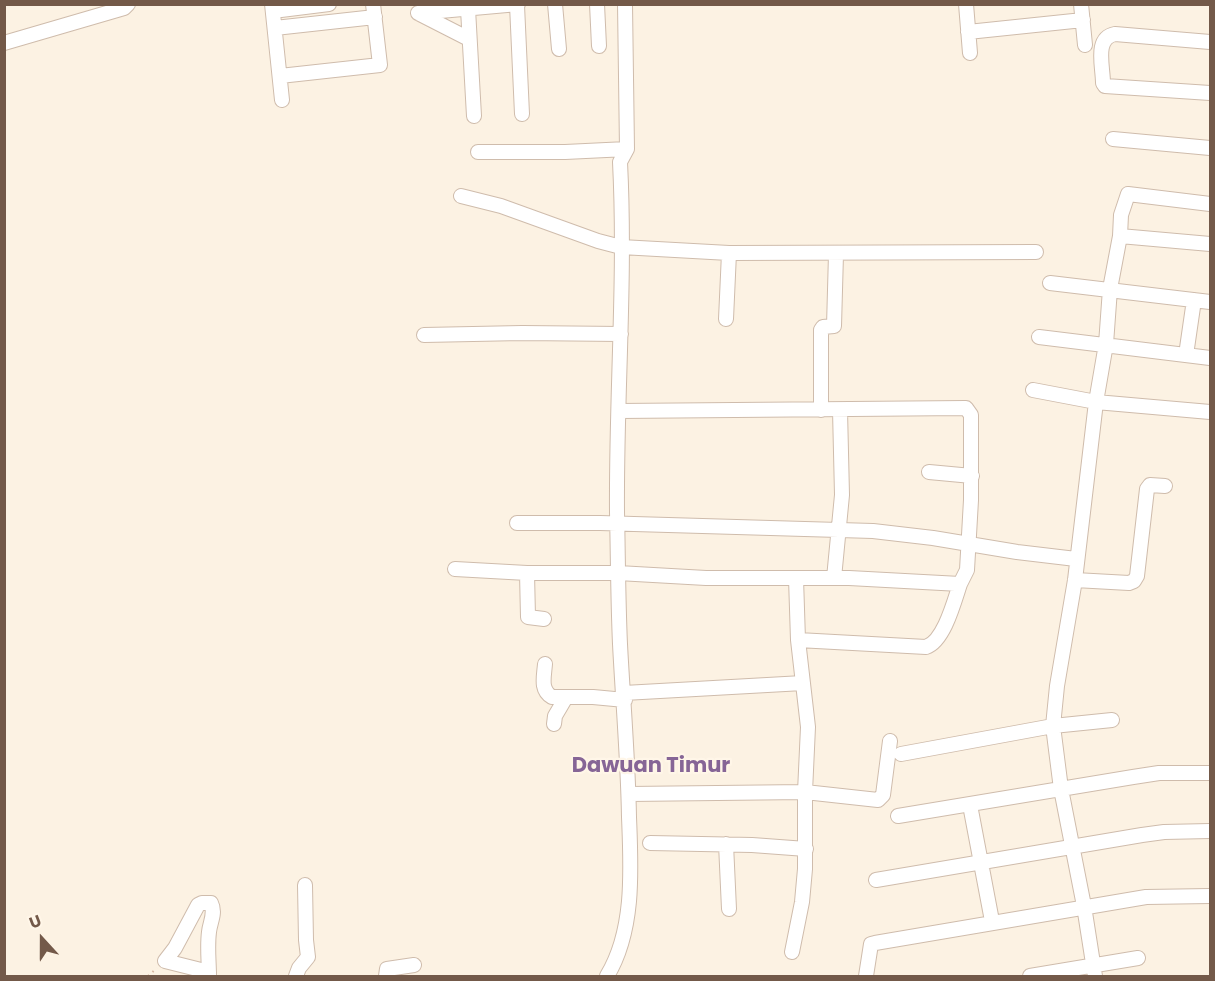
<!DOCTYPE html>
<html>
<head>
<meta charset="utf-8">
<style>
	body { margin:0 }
	#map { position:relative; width:1215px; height:981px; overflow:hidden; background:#fcf2e3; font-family:Poppins,sans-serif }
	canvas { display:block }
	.frame { position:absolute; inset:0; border:6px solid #735949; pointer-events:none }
	.north { position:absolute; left:12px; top:909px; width:60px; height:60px; -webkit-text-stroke:4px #fff6e8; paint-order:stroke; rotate:339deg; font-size:16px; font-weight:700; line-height:24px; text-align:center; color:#735949 }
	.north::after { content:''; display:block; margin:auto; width:21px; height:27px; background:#735949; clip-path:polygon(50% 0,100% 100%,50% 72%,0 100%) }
</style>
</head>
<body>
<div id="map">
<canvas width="1215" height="981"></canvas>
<div class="frame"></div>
<div class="north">U</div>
</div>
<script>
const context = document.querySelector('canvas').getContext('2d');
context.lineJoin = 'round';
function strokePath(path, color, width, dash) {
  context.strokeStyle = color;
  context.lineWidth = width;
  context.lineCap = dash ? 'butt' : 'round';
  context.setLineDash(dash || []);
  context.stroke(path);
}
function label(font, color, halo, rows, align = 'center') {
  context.font = font + ' Poppins,sans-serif';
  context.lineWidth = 4.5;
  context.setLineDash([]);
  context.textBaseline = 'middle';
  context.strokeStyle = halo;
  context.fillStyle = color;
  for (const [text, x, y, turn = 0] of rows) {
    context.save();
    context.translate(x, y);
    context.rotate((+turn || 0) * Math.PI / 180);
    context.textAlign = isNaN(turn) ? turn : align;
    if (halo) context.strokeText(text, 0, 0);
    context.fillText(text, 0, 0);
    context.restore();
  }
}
const minor = new Path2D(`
	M272,4L282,100
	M555,4L559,49
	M597,4L599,46
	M966,4L970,53
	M1081,4L1085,45
	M517,5L522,114
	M468,9L474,116
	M273,11L329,4
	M418,13L518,4
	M420,14L469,39
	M275,28L375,17
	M968,32L1083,20
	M1210,42L1115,34C1094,38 1103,66 1103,83L1105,86L1210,93
	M4,43L124,8L128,4
	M280,76L380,65L373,4
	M1113,139L1210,148
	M478,152H565L627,149
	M461,196L501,206L598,241L621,247L729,253L1036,252
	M1120,236L1210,244
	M1050,283L1210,302
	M726,319L729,253
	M424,335L522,333L621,334
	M1039,337L1210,358
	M1186,355L1194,300
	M1033,390L1096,402L1210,412
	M821,410V330L823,327L834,326L836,254
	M929,472L972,476
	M517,523H600L873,531L933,538L1017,552L1076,559
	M455,569L527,573H618L706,578H849L960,584L967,570L971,500V415L966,408L619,411
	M527,573L528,617L544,619
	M834,578L842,495L840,410
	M1075,580L1129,583L1134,581L1137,576L1147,489L1150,485L1165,486
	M798,640L926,647C944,641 954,602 960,584
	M545,664C544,677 540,690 552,697H593L625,700
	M624,693L803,683
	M554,724L555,716L565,699
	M901,754L1053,726L1112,720
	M629,794L805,792L878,800L883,795L890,741
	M970,805L992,921
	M898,816L1133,777L1159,773H1210
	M650,843L752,845L806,849
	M726,844L729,909
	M876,880L1142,835L1164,832L1210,831
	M792,952L802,902L805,869V792L808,727L798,640L796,578
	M209,972L165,961L175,948L198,905L202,903H211C216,913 210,922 209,932C207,947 209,962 209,976
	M296,976L299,968L308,957L306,940L305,885
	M386,976L387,969L414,965
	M607,976C635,930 631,868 629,817C628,759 623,702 620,644C618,600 618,556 617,512C616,396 626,279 620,162L627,149L625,4
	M866,976L871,944L875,943L1146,897L1210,896
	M1030,976L1138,958
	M1095,976L1084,906L1061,789L1053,726L1057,686L1075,580L1096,402L1106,344L1110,289L1120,236L1121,215L1128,194L1210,204`);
strokePath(minor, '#cfbcac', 16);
strokePath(new Path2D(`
	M148,976L157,968`), '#d5b49e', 2, [1.5, 4.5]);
strokePath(minor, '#fff', 14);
label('bold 21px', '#866596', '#fff6e8', [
	["Dawuan Timur",651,767]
]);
</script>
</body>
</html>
